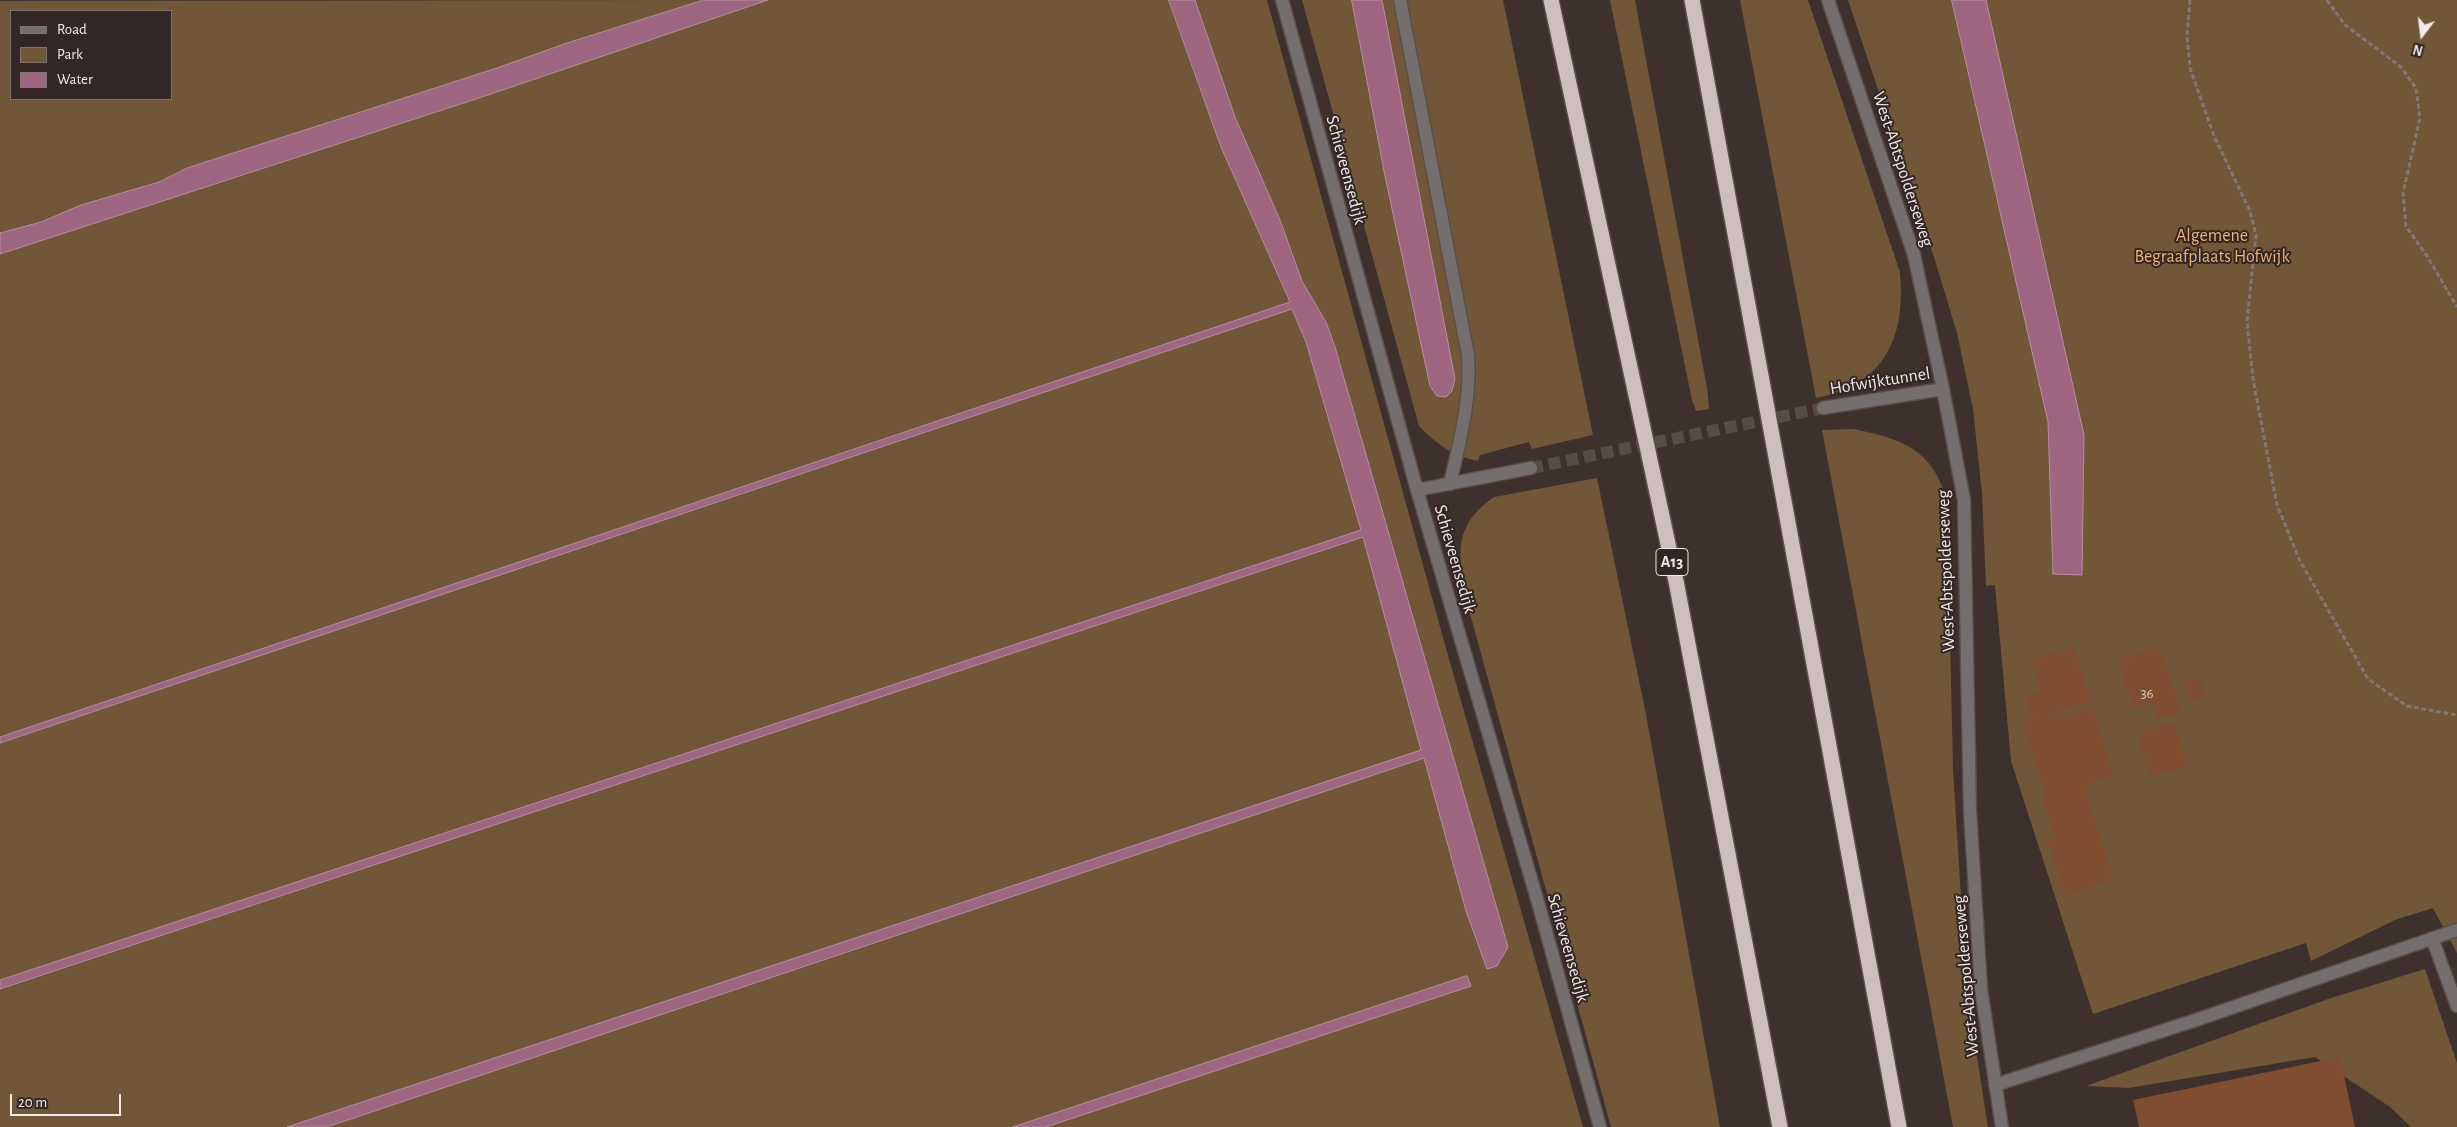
<!DOCTYPE html>
<html>
<head>
<meta charset="utf-8">
<style>
	body { margin:0 }
	#map { position:relative; width:2457px; height:1127px; overflow:hidden; background:#3d302d; font-family:"Alegreya Sans",sans-serif }
	canvas { display:block }
	.legend { position:absolute; left:10px; top:10px; width:162px; height:90px; box-sizing:border-box; background:#332624; border:1px solid #807473; margin:0; padding:6px 9px; list-style:none; font-size:15px; color:#f3eae9 }
	.legend li { display:flex; align-items:center; gap:10px; height:25px }
	.legend b { width:25px; border:1px solid #807473 }
	.north { position:absolute; left:2397px; top:10px; width:50px; height:50px; -webkit-text-stroke:4px #332624; paint-order:stroke; rotate:195deg; font-size:14px; font-weight:700; line-height:20px; text-align:center; color:#f3eae9 }
	.north::after { content:''; display:block; margin:auto; width:18px; height:22px; background:#f3eae9; clip-path:polygon(50% 0,100% 100%,50% 72%,0 100%) }
	.scale { position:absolute; left:10px; top:1094px; width:111px; height:22px; box-sizing:border-box; border:2px solid #f3eae9; border-top:0; padding-left:6px; font-size:15px; line-height:18px; white-space:nowrap; color:#f3eae9; -webkit-text-stroke:4px #332624; paint-order:stroke }
</style>
</head>
<body>
<div id="map">
<canvas width="2457" height="1127"></canvas>
<ul class="legend">
<li><b style="height:6px;background:#756e6f"></b>Road</li>
<li><b style="height:14px;background:#715738"></b>Park</li>
<li><b style="height:14px;background:#9e6680"></b>Water</li>
</ul>
<div class="north">N</div>
<div class="scale">20 m</div>
</div>
<script>
const context = document.querySelector('canvas').getContext('2d');
context.lineJoin = 'round';
function fillPath(path, color) {
  context.fillStyle = color;
  context.fill(path, 'evenodd');
}
function strokePath(path, color, width, dash) {
  context.strokeStyle = color;
  context.lineWidth = width;
  context.lineCap = dash ? 'butt' : 'round';
  context.setLineDash(dash || []);
  context.stroke(path);
}
function label(font, color, halo, rows, align = 'center') {
  context.font = font + ' "Alegreya Sans",sans-serif';
  context.lineWidth = 4;
  context.setLineDash([]);
  context.textBaseline = 'middle';
  context.strokeStyle = halo;
  context.fillStyle = color;
  for (const [text, x, y, turn = 0] of rows) {
    context.save();
    context.translate(x, y);
    context.rotate((+turn || 0) * Math.PI / 180);
    context.textAlign = isNaN(turn) ? turn : align;
    if (halo) context.strokeText(text, 0, 0);
    context.fillText(text, 0, 0);
    context.restore();
  }
}
fillPath(new Path2D(`
	M704,0L567,43L497,68L187,168L159,182L81,205L41,222L0,233V1ZM11,11H171V99H11Z
	M768,0H1169L1221,147L1290,302L0,737V254L479,98Z
	M1195,0H1267L1447,652L1583,1127H327L1424,758L1466,911L1487,969L1497,966L1508,947L1335,347L1326,322L1302,281L1280,220L1235,117Z
	M1302,0H1503L1593,435L1532,449L1529,442L1480,455L1478,461C1451,455 1438,445 1419,426Z
	M1610,0H1635L1707,388L1709,409L1696,411L1692,400Z
	M1740,0H1808L1900,272C1906,337 1885,385 1816,398Z
	M1848,0H2457V953L2433,908L2395,920L2311,961L2306,943L2093,1014L2011,761L1995,585L1986,586L1982,493L1973,409L1957,333L1933,254Z
	M1292,309L1306,342L1361,530L0,980V743Z
	M1854,429C1903,439 1934,450 1947,502L1953,769L1967,993L1988,1127H1953L1822,430Z
	M1597,478L1646,714L1720,1127H1611L1460,577L1462,575C1457,539 1463,519 1494,497Z
	M1363,537L1422,750L287,1127H0V989Z
	M2425,969L2457,1063V1127H2411L2390,1107L2315,1057L2129,1088L2086,1086L2328,999Z`), '#715738');
const water = new Path2D(`
	M704,0H768L479,98L0,254V233L41,222L81,205L159,182L187,168L497,68L567,43Z
	M1169,0H1195L1235,117L1280,220L1302,281L1326,322L1335,347L1508,947L1497,966L1487,969L1466,911L1424,758L327,1127H287L1421,750L1363,537L0,989V980L1361,530L1306,342L1292,309L0,743V737L1290,302L1221,147Z
	M1352,0H1382L1455,379L1452,391L1446,397L1437,396L1430,386L1385,176Z
	M1952,0H1986L2084,435L2082,575L2053,574L2048,422Z
	M1467,976L1471,986L1046,1127H1013Z`);
fillPath(water, '#9e6680');
strokePath(water, '#b88ea0', 1);
fillPath(new Path2D(`
	M2074,646L2091,702L2049,715L2051,720L2093,707L2114,776L2084,786L2114,880L2066,896L2046,838L2054,835L2042,800L2047,799L2023,723L2033,720L2025,694L2040,690L2030,660Z
	M2160,646L2181,712L2158,719L2152,703L2133,708L2118,660Z
	M2200,677L2206,696L2187,701L2182,682Z
	M2175,722L2187,767L2149,777L2138,733Z
	M2340,1057L2355,1127H2139L2133,1100Z`), '#7f4e31');
strokePath(new Path2D(`
	M1531,468L1823,408`), '#584c49', 12, [12, 6]);
const service = new Path2D(`
	M1400,0L1468,355C1471,400 1460,440 1450,484
	M2432,938L2457,1006
	M1995,1085L2196,1020L2457,930`);
const minor = new Path2D(`
	M1943,389L1964,500L1970,811L1981,989L2002,1127
	M1417,490L1539,906L1600,1127`);
const tertiary = new Path2D(`
	M1282,0L1417,490L1531,468
	M1823,408L1943,389L1914,255L1828,0`);
const motorway = new Path2D(`
	M1551,0L1676,581L1780,1127
	M1692,0L1899,1127`);
strokePath(service, '#5a4e4b', 15);
strokePath(minor, '#5a4e4b', 15);
strokePath(tertiary, '#5a4e4b', 15);
strokePath(motorway, '#5a4e4b', 18);
strokePath(new Path2D(`
	M2190,0L2187,35L2190,68L2214,136L2250,211L2256,235L2247,321L2253,379L2277,505L2300,561L2368,679L2407,706L2457,715
	M2327,0L2345,25L2401,67L2416,88L2420,118L2403,193L2406,226L2427,256L2457,307`), '#827774', 3, [5, 2.5]);
strokePath(service, '#756e6f', 12);
strokePath(minor, '#756e6f', 12);
strokePath(tertiary, '#756e6f', 12);
strokePath(motorway, '#cfbec0', 15);
label('15px', '#d6c3bb', null, [
	["36",2147,693]
]);
for (const [x, y, w] of [
	[1672,562,32]
]) {
  const box = new Path2D();
  box.roundRect(x - w / 2, y - 13.5, w, 27, 4);
  context.fillStyle = '#332624';
  context.fill(box);
  strokePath(box, '#f3eae9', 1);
}
label('bold 16px', '#f3eae9', null, [
	["A13",1672,562]
]);
label('18px', '#f3eae9', '#332624', [
	["West-Abtspolderseweg",1903,169,72],
	["Schieveensedijk",1346,170,75],
	["Hofwijktunnel",1880,381,-9],
	["Schieveensedijk",1455,559,74],
	["West-Abtspolderseweg",1946,571,-92],
	["Schieveensedijk",1568,948,74],
	["West-Abtspolderseweg",1966,976,-95]
]);
label('18px', '#eeb470', '#332624', [
	["Algemene",2212,236],
	["Begraafplaats Hofwijk",2212,257]
]);
</script>
</body>
</html>
